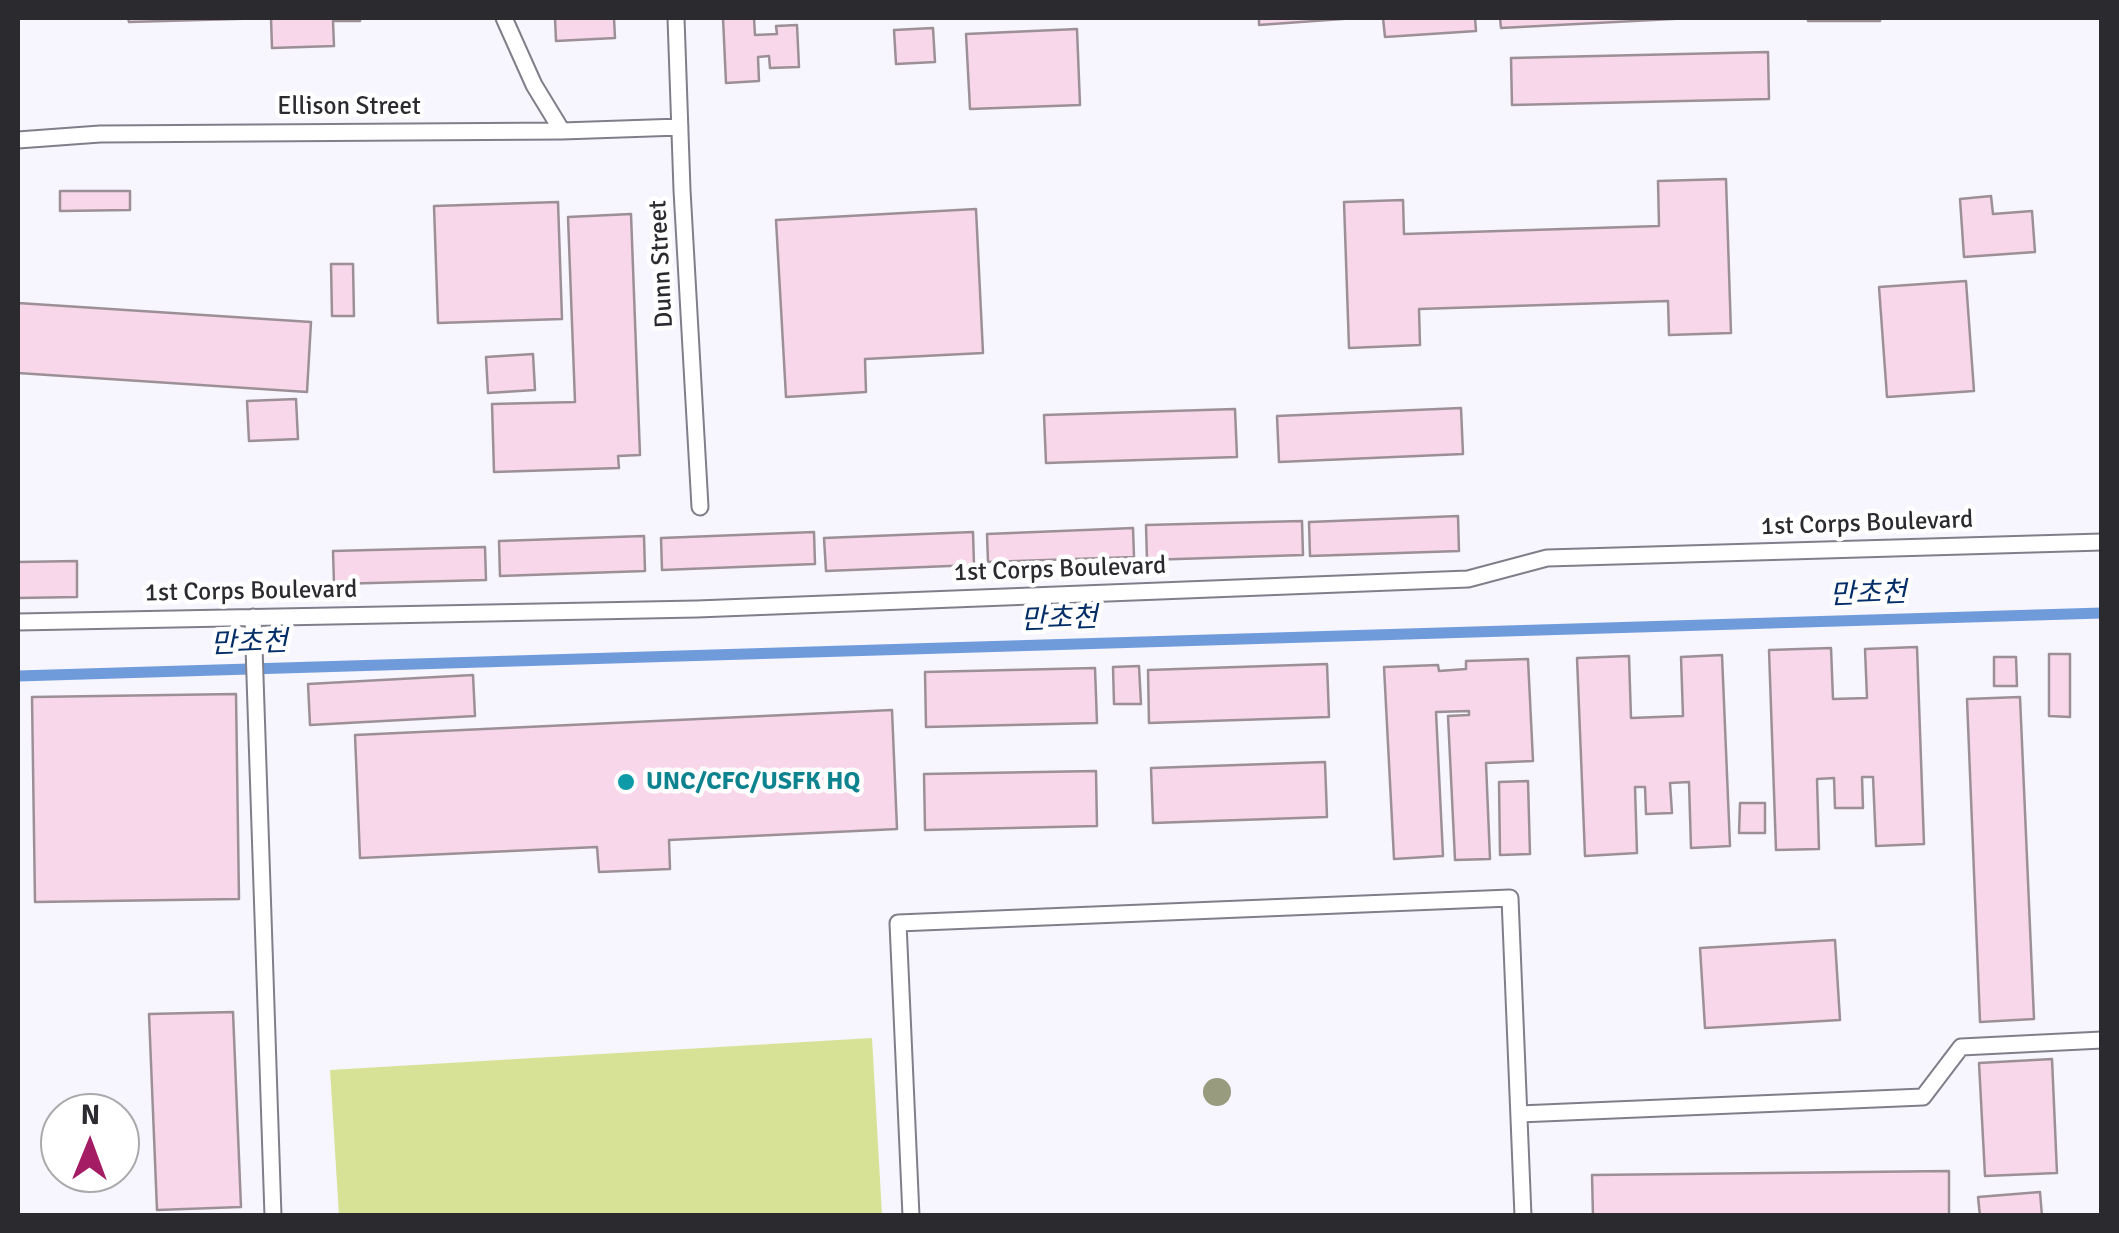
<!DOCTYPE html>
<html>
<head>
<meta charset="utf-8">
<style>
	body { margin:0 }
	#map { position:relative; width:2119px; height:1233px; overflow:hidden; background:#f7f5fd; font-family:Signika,sans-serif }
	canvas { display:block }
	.frame { position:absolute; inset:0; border:20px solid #2b2a2f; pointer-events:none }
	.north { position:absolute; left:40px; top:1093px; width:100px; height:100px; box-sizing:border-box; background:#fff; border:2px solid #aaaaac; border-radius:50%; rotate:1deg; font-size:28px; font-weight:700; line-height:40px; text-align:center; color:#2b2a2f }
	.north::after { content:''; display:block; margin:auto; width:35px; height:45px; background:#a41c64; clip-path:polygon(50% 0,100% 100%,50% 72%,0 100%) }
</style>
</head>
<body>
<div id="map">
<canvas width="2119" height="1233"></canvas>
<div class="frame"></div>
<div class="north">N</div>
</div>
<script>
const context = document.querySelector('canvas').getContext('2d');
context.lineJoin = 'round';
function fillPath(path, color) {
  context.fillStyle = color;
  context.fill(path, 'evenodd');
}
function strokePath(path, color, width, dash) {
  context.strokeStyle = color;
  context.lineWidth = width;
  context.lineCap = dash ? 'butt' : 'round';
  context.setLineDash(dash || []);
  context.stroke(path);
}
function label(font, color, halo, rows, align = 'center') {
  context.font = font + ' Signika,"Noto Sans KR",sans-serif';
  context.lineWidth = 9;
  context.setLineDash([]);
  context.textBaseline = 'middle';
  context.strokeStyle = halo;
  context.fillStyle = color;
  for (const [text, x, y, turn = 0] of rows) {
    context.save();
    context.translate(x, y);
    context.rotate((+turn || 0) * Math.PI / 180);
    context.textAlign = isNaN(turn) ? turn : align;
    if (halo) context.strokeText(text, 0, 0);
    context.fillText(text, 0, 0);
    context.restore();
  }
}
fillPath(new Path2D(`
	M872,1038L882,1215H339L330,1070Z`), '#d7e297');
strokePath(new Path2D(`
	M18,676L2102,613`), '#709bdb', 11);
const building = new Path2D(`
	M128,18H360V21H333L334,46L272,48L271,18L129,22Z
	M555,18H614L615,38L556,41Z
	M723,18H754L755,35L777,34L776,26L797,25L799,67L770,68L769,56L758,57L759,81L726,83Z
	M1259,18H1356L1259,25Z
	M1383,18H1475L1476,31L1385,37Z
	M1500,18H1691L1501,28Z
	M1808,18H1880V21H1808Z
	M933,28L935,62L896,64L894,30Z
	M1077,29L1080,105L970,109L966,34Z
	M1768,52L1769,99L1512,105L1511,58Z
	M1726,179L1731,333L1669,335L1668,301L1419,309L1420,345L1349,348L1344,202L1403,200L1404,234L1659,226L1658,181Z
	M60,191H130V210L60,211Z
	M1991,196L1993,214L2032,211L2035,252L1964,257L1960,199Z
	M558,202L562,319L438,323L434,206Z
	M976,209L983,353L865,359L866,392L786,397L776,220Z
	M631,214L640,455L618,456L619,468L494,472L492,404L575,402L568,217Z
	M331,264H353L354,316H332Z
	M1966,281L1974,391L1887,397L1879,287Z
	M18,303L311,322L307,392L18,373Z
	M533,354L535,390L488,393L486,357Z
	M296,399L298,439L249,441L247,401Z
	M1461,408L1463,454L1279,462L1277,416Z
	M1235,409L1237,457L1046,463L1044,415Z
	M1458,516L1459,551L1310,556L1309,522Z
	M1302,521L1303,555L1147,560L1146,525Z
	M1133,528L1134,557L988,562L987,534Z
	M814,532L815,564L662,570L661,538Z
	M973,532L974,565L826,571L824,538Z
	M644,536L645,571L500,576L499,541Z
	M485,547L486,580L334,584L333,551Z
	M77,561V597L18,598V562Z
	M1917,647L1924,844L1876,846L1873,777H1862L1863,808H1835L1834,778L1817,779L1819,849L1776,850L1769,650L1831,648L1833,699L1867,698L1865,649Z
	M2049,654H2070V717L2049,716Z
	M1722,655L1730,846L1691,848L1689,782L1670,783L1672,813L1646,814L1645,787H1635L1637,853L1585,856L1577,658L1629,656L1631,718L1683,716L1681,657Z
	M1994,657H2016L2017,686H1994Z
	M1528,659L1533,761L1486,763L1490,859L1455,860L1448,716L1469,715V711L1436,712L1443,856L1394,859L1384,667L1438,665L1439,671L1466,669V661Z
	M1327,664L1329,717L1149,723L1148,670Z
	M1139,666L1141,704H1114L1113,667Z
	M1095,668L1097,723L926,727L925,672Z
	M473,675L475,716L310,725L308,684Z
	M236,694L239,899L35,902L32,697Z
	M2020,697L2034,1019L1980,1022L1967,699Z
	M892,710L897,829L669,840L670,869L599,872L597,847L360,858L355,735Z
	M1325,762L1327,817L1153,823L1151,768Z
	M1096,771L1097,826L925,830L924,774Z
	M1528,781L1530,854L1500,855L1499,782Z
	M1740,803H1765V833H1739Z
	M1835,940L1840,1020L1705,1028L1700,948Z
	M233,1012L241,1207L157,1210L149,1014Z
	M2052,1059L2057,1173L1985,1176L1979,1063Z
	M1949,1171V1216H1593L1592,1175Z
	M2040,1192L2042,1216H1980L1978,1197Z`);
fillPath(building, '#f7d7e9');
strokePath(building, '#9c9096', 2.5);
const service = new Path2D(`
	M504,18L534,85L562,131
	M676,18L682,190L700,507
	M18,140L100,134L562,131L680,127
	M253,617L273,1216
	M18,622L697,609L1468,579L1547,558L2102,542
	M1519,1114L1923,1097L1961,1047L2102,1040
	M911,1216L898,923L1510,898L1523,1216`);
strokePath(service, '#807e8a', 19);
strokePath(service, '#fff', 15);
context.fillStyle = '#989b7d';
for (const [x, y] of [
	[1217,1092]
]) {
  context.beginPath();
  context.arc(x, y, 14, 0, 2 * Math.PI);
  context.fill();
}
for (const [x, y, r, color] of [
	[626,782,10,"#0f9aa8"]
]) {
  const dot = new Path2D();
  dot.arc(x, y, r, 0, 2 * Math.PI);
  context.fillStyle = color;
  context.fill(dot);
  strokePath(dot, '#fff', 4);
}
label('25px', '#2b2a2f', '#fff', [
	["Ellison Street",349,107],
	["Dunn Street",662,264,-93],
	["1st Corps Boulevard",1867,524,-2],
	["1st Corps Boulevard",1060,570,-2],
	["1st Corps Boulevard",251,592,-1]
]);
label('bold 25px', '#0d838f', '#fff', [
	["UNC/CFC/USFK HQ",646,782]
], 'left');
label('italic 28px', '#042e67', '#fff', [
	["만초천",1868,595,-2],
	["만초천",1059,620,-2],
	["만초천",249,644,-2]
]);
</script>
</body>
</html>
